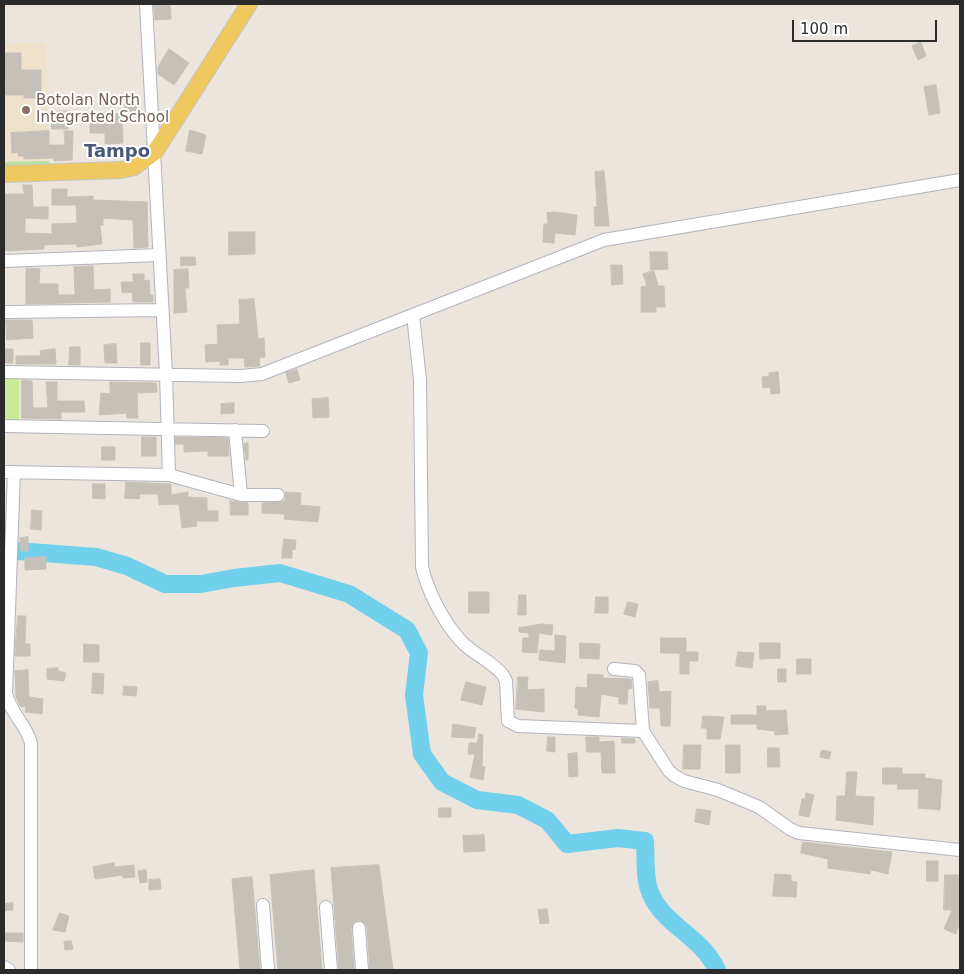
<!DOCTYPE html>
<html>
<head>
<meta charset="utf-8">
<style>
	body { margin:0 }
	#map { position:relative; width:964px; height:974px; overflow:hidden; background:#ece5dd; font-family:"DejaVu Sans",sans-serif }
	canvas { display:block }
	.frame { position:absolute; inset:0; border:5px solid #2b2b2b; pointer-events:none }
	.scale { position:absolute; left:792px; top:20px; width:145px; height:22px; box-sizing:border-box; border:2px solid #2b2b2b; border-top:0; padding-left:6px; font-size:15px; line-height:18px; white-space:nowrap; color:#2b2b2b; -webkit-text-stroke:4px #fff; paint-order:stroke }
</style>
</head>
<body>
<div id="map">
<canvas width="964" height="974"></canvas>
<div class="frame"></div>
<div class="scale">100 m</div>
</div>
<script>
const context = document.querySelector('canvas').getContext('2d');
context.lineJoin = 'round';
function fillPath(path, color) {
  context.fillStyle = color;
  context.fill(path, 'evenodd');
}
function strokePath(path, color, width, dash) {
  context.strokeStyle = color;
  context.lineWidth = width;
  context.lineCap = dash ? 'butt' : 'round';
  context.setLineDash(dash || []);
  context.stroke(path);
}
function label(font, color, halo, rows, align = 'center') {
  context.font = font + ' "DejaVu Sans",sans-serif';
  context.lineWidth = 4;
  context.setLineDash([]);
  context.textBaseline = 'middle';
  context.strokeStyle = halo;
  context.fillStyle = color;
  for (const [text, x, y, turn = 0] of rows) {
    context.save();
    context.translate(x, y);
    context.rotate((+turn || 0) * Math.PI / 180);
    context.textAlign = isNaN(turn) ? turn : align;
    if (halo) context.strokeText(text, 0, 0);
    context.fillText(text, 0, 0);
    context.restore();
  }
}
fillPath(new Path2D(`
	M46,42L49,161L4,162V43Z`), '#eee2cd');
fillPath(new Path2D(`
	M49,161L50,166H4V162Z`), '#b5e29a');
fillPath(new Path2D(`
	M4,379H19V424L4,423Z`), '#c9ea96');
strokePath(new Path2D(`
	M4,550L96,557L127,566L165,584H201L234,578L280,573L349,594L407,630L419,653L414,695L422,754L442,782L477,800L518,805L547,820L567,844L618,838L645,841C646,856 644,878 650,892C663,926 701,935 717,970`), '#71d1ed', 18);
const building = new Path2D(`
	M154,4H170L171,19L155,20Z
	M921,42L926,56L918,60L912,46Z
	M169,49L189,63L174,85L158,74V67Z
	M4,53H21V70H41V98H24V95H6Z
	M936,85L940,113L929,115L924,87Z
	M125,97H137V113H125Z
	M52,111H68V129H52Z
	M100,113L122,114L123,143L105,144V133H90V114Z
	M190,130L206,135L202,154L186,151Z
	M49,131V145H65L64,131H73L72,160L54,161V158L24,159V156H18V152L12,153L11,133Z
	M604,171L609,226H595L594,207H597L595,172Z
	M23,185H32L33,207H48V219L25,218V233L52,234V224L77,223L76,205H52V189H67V197L93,196V200L147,202L148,247L134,248L133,220L103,218V225H100L102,244L77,247V244L44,245V249L4,251V194H24Z
	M555,212L577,215L575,235L555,233L554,243L543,242L544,224H548L547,213Z
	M229,232H255V254L229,255Z
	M650,252H667L668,269L651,270Z
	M181,257H195L196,265L181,266Z
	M611,265H622L623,284L612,285Z
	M93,266L94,290L110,289V302L26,304V268L40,269L39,284H58V295H75L74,267Z
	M188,269L189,288H185L187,312L174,313V270Z
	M654,271L658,286H664L665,307H656V312H641V287L647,286L643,274Z
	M133,274H144V281L149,280L150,295H153V302H133L132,292L122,293L121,282H133Z
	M254,299L258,339L264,338L265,357L259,358L260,366L245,367L244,358H228V365H220V361L206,362L205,345L218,344L217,325L240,324L239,300Z
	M6,320H32L33,338L7,340Z
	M141,343H150V365H141Z
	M116,344L117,363H105L104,345Z
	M70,347H80V365H69Z
	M4,349H13V363H4Z
	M55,349L56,364H16V356H41L40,351Z
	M297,369L300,380L289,383L286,373Z
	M778,372L780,393L771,394L770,387L763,388L762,377L769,376V373Z
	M22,380L32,381L33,408H48L46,382H57V401H84L85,412H61V419L22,418Z
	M110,382L156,383L157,392L137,393L138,418H127V413L99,415L101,393L110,394Z
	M328,398L329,417L313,418L312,399Z
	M234,403V413L221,414V404Z
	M142,437H156V456H142Z
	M176,437L228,438L229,456H208V451L184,452V444H176Z
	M248,443V460H246L244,444Z
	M102,447H115V460H102Z
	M126,482L170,484H171V495L188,492V497L207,498V511H218V521H196L197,526L182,528L179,504L159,505L158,494H140L139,499L125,498Z
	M93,484H105V499L93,498Z
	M286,492L301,493L300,505L320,507L318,522L284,519L285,514L262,513V503L282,502L285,500Z
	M230,501L248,503V515H231Z
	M32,510L42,511L41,530L31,529Z
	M28,537V551H21L20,538Z
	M284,539L296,540L295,550L292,549V558H282Z
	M46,557V569L25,570V558Z
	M469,592H489V613H469Z
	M519,595H526V615H518Z
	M596,597H608V613H595Z
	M628,602L638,604L635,617L624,614Z
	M18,616H26L25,644H30V656H15Z
	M542,624L553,625L552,635L539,633L537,653L522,652L523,638H529V633L519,632V628Z
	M555,635L566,636L565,663L539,660L540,650L555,651Z
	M661,638H686V652H698V661H689V674H680V653H661Z
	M580,643L600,644L599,659L580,658Z
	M760,643H780V658L760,659Z
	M84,644L99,645V662H84Z
	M738,652L754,653L752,668L736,666Z
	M797,659H811V674H797Z
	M58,668V671L66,673L64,681L47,679V669Z
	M778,669H786V682H778Z
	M28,670L29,697L43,699L42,714L25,712L26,707L20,706L16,697L15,671Z
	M93,673L104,674L103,694L92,693Z
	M588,674L603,675V678L631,679L632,688L628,689L627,704H619V697L601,694L599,717L578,715V709L575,708L576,687L587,688Z
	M518,677H528L527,690L544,689V712L516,709Z
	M658,681L659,692L671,691L670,726H661L660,708H650L648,682Z
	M466,682L486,687L482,705L461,700Z
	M124,686L137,687L136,696L123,695Z
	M757,706H766V711L786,710L788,734L775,735V731L757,729V724H731V715H757Z
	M703,716L724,717L720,739H707V728H702Z
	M453,724L476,728L474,738L452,737Z
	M479,734L483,735L482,766L485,767L483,780L470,777L475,754H468L469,743H477Z
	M548,737H555V752L547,751Z
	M586,737H599V742L614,741L615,773H602L601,752H587Z
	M622,738L635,739V743H622Z
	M684,745H701L700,769H683Z
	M726,745H740V773H726Z
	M768,748H779L780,767H768Z
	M822,750L831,752L829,759L820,757Z
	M577,753L578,776L569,777L568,754Z
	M883,768H902V774H925V778L942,780L940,810L918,808L919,789H897L898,784H883Z
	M847,772H857L855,796L874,797L873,825L836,820L837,796H845Z
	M806,793L814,795L809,817L799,815L802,799H805Z
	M439,808H451V817H439Z
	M697,809L711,811L709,825L695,822Z
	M484,835L485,851L464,852L463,836Z
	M803,842L892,852L888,874L871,870L870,874L828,868V859L801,853Z
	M927,861H938V881H927Z
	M114,863L115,867L134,865L135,877L123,878L122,875L95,879L93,867Z
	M379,865L393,970H370L367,927L365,923L359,920L354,922L351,928L354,970H339L331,868Z
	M146,870L147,882L140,883L138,871Z
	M314,870L322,970H278L270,875Z
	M775,874L791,875V881L797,882L796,897L773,896Z
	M945,875H960V921L956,934L944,929L952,910H944Z
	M252,877L260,970H240L232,879Z
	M160,879L161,889L149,890V880Z
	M13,903V910L4,911V904Z
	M547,909L549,923L540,924L538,910Z
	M60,913L69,916L65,932L53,930Z
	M4,933H23V942L4,941Z
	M71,941L73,949L65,950L64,942Z`);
fillPath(building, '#c5c0b8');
strokePath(building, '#c8c1b7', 1);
const minor = new Path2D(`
	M146,4L166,374L169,475
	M4,261L159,255
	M4,312L162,310
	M413,315L420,380L422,567C428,592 443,621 460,640C472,654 491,660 503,675L506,681L508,721L518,726L643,731L669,771L675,776L684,781L718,790L759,807L790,829L799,833L960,850
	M4,372L241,376L262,374L604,240L960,180
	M4,426L263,431
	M235,430L241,495
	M4,472L169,475L241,495H278
	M14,472L6,693C10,713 26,724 31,743V970
	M614,669L635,671L639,675L643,731
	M263,905L268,970
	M326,907L331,970
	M359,928L362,970
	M4,967L9,970`);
const major = new Path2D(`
	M4,174L121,170L134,167L155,152L249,4`);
strokePath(minor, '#b1b4be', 14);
strokePath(major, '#c4c4c4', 18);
strokePath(minor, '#fff', 12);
strokePath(major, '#efc95f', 16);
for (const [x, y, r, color] of [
	[26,110,5,"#8d6e63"]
]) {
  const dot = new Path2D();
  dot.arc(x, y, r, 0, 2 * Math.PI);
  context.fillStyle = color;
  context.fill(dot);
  strokePath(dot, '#fff', 2);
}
label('15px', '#785e54', '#fff', [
	["Botolan North",36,101],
	["Integrated School",36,118]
], 'left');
label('bold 18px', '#4b567b', '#fff', [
	["Tampo",117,152]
]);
</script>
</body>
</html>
